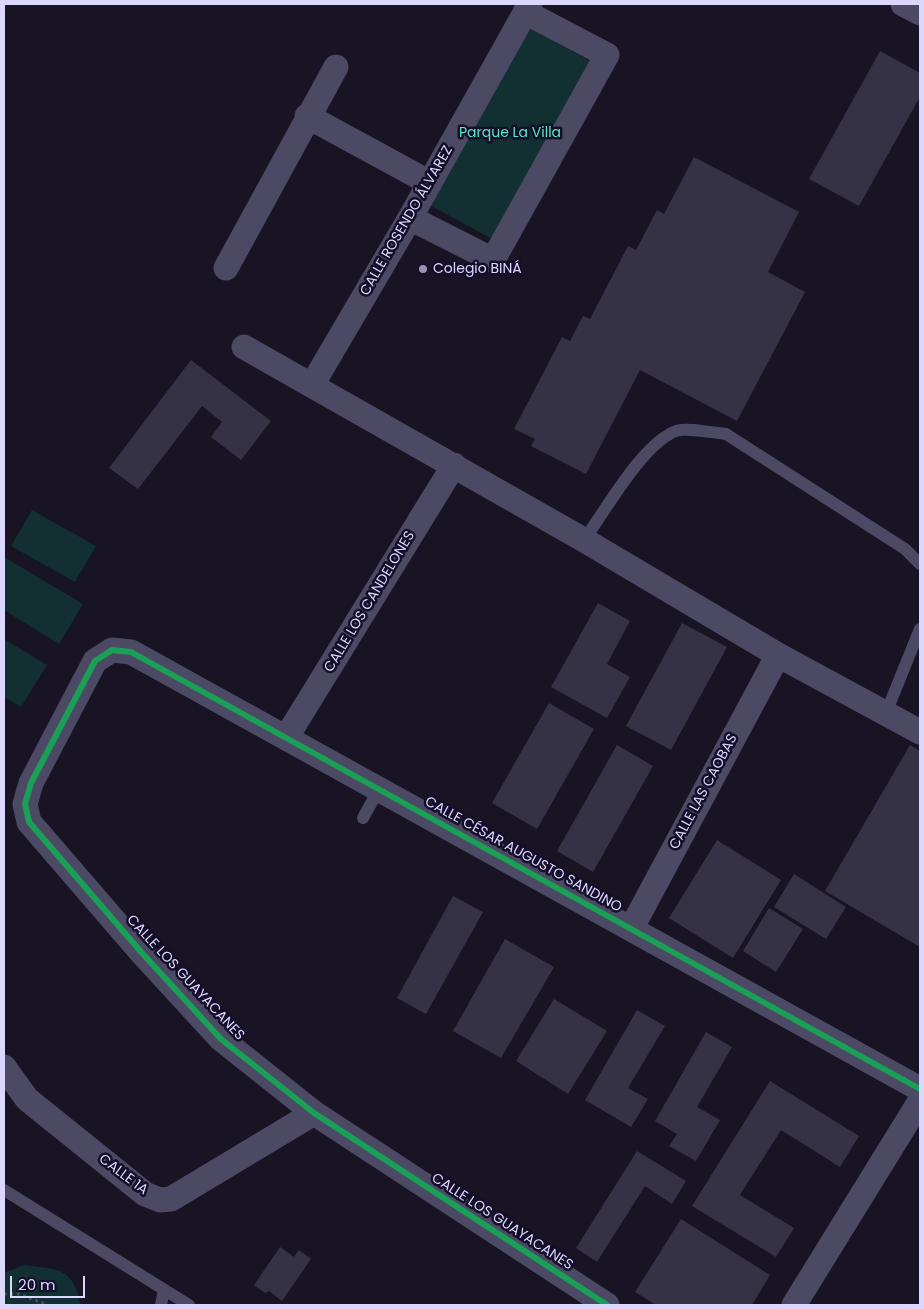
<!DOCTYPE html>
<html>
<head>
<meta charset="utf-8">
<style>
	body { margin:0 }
	#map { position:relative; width:924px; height:1309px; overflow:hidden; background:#181423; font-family:Poppins,sans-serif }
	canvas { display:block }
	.frame { position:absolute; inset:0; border:5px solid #dcd7ff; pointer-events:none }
	.scale { position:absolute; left:10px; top:1276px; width:75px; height:22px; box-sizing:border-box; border:2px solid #dcd7ff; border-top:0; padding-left:6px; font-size:15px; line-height:18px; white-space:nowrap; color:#dcd7ff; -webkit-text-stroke:4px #140e29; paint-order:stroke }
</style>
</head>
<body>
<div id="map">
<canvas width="924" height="1309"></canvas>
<div class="frame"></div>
<div class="scale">20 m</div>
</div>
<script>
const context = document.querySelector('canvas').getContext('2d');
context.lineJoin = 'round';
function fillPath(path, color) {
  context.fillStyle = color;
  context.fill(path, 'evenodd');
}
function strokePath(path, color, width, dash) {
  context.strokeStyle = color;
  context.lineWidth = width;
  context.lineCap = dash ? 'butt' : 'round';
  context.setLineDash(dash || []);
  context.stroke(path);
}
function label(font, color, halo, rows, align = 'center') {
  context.font = font + ' Poppins,sans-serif';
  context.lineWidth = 5;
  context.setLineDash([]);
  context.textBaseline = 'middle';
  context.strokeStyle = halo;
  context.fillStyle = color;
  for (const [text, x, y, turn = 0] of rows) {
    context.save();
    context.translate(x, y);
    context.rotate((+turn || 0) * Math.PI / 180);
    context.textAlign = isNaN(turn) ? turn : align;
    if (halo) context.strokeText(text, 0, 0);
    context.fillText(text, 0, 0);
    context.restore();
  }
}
fillPath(new Path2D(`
	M528,27L590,61L492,239L430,205Z
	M32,510L96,546L75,582L11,546Z
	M4,557L83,604L59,644L4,610Z
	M4,639L47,665L21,707L4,697Z
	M24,1265C59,1270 72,1266 81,1305H4V1273Z`), '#123031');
fillPath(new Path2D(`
	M880,51L920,73V97L859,206L809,179Z
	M694,157L799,212L768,272L805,292L737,421L640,370L586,474L531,446L535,439L514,429L562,337L570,341L583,316L590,319L628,246L636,250L657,210L664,214Z
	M191,360L271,421L241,460L211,437L222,422L202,406L138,489L109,468Z
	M598,603L630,621L607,664L630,677L607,718L551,687Z
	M682,623L727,647L671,750L626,726Z
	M549,703L594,729L537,829L492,803Z
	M617,745L653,766L593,872L557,851Z
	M910,745L920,751V947L825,891Z
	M717,840L781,880L733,958L669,918Z
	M794,874L846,907L826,939L774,907Z
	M453,896L483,912L426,1014L397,998Z
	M769,908L803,929L776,972L743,951Z
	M505,939L554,967L501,1058L453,1031Z
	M554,999L607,1031L568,1094L516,1061Z
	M637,1010L665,1026L628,1088L648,1099L631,1127L585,1100Z
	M706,1032L732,1047L697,1107L720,1120L696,1161L669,1146L677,1134L655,1121Z
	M770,1081L859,1136L840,1167L781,1130L740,1195L794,1228L776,1257L692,1206Z
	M637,1151L686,1181L672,1204L645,1186L597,1262L576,1248Z
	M681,1219L770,1275L752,1305H656L635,1292Z
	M280,1247L294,1257L299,1250L311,1259L282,1301L269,1291L265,1293L254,1285Z`), '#363245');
strokePath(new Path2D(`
	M4,1294H19L48,1305`), '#465364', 3, [2.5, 4]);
strokePath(new Path2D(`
	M584,540C606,510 642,444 676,431C686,427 714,433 726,434L905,549L920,564
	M886,713L920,629
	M363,818L379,789
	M4,1190L189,1305
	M161,1305L164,1290`), '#4b4964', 12);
strokePath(new Path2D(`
	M903,4L920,13
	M307,116L430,183
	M410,218L493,260L607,55L525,12
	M226,268L336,67
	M244,347L584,540L778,655L920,732
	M312,385L410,218L530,4
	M286,738L454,465
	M631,929L778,655
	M4,1067L27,1099L145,1194L160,1200L171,1199L314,1113
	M607,1305L314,1113L221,1039L142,953L29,822L25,804L31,783L95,661L112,650L131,652L920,1089
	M794,1305L920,1101`), '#4b4964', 25);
strokePath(new Path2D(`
	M607,1305L314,1113L221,1039L142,953L29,822L25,804L31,783L95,661L112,650L131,652L920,1089`), '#1a9f57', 6);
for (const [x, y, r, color] of [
	[423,269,5,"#9793b2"]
]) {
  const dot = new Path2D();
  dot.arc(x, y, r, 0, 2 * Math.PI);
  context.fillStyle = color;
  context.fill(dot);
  strokePath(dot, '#140e29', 2);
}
label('14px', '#5ae8c8', '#140e29', [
	["Parque La Villa",510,133]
]);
label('14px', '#dcd7ff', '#140e29', [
	["CALLE ROSENDO ÁLVAREZ",407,221,-60],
	["CALLE LOS CANDELONES",370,602,-59],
	["CALLE LAS CAOBAS",704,792,-62],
	["CALLE CÉSAR AUGUSTO SANDINO",523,855,29],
	["CALLE LOS GUAYACANES",185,978,47],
	["CALLE 1A",123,1175,37],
	["CALLE LOS GUAYACANES",502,1222,33]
]);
label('14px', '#dcd7ff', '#140e29', [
	["Colegio BINÁ",433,269]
], 'left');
</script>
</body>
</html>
